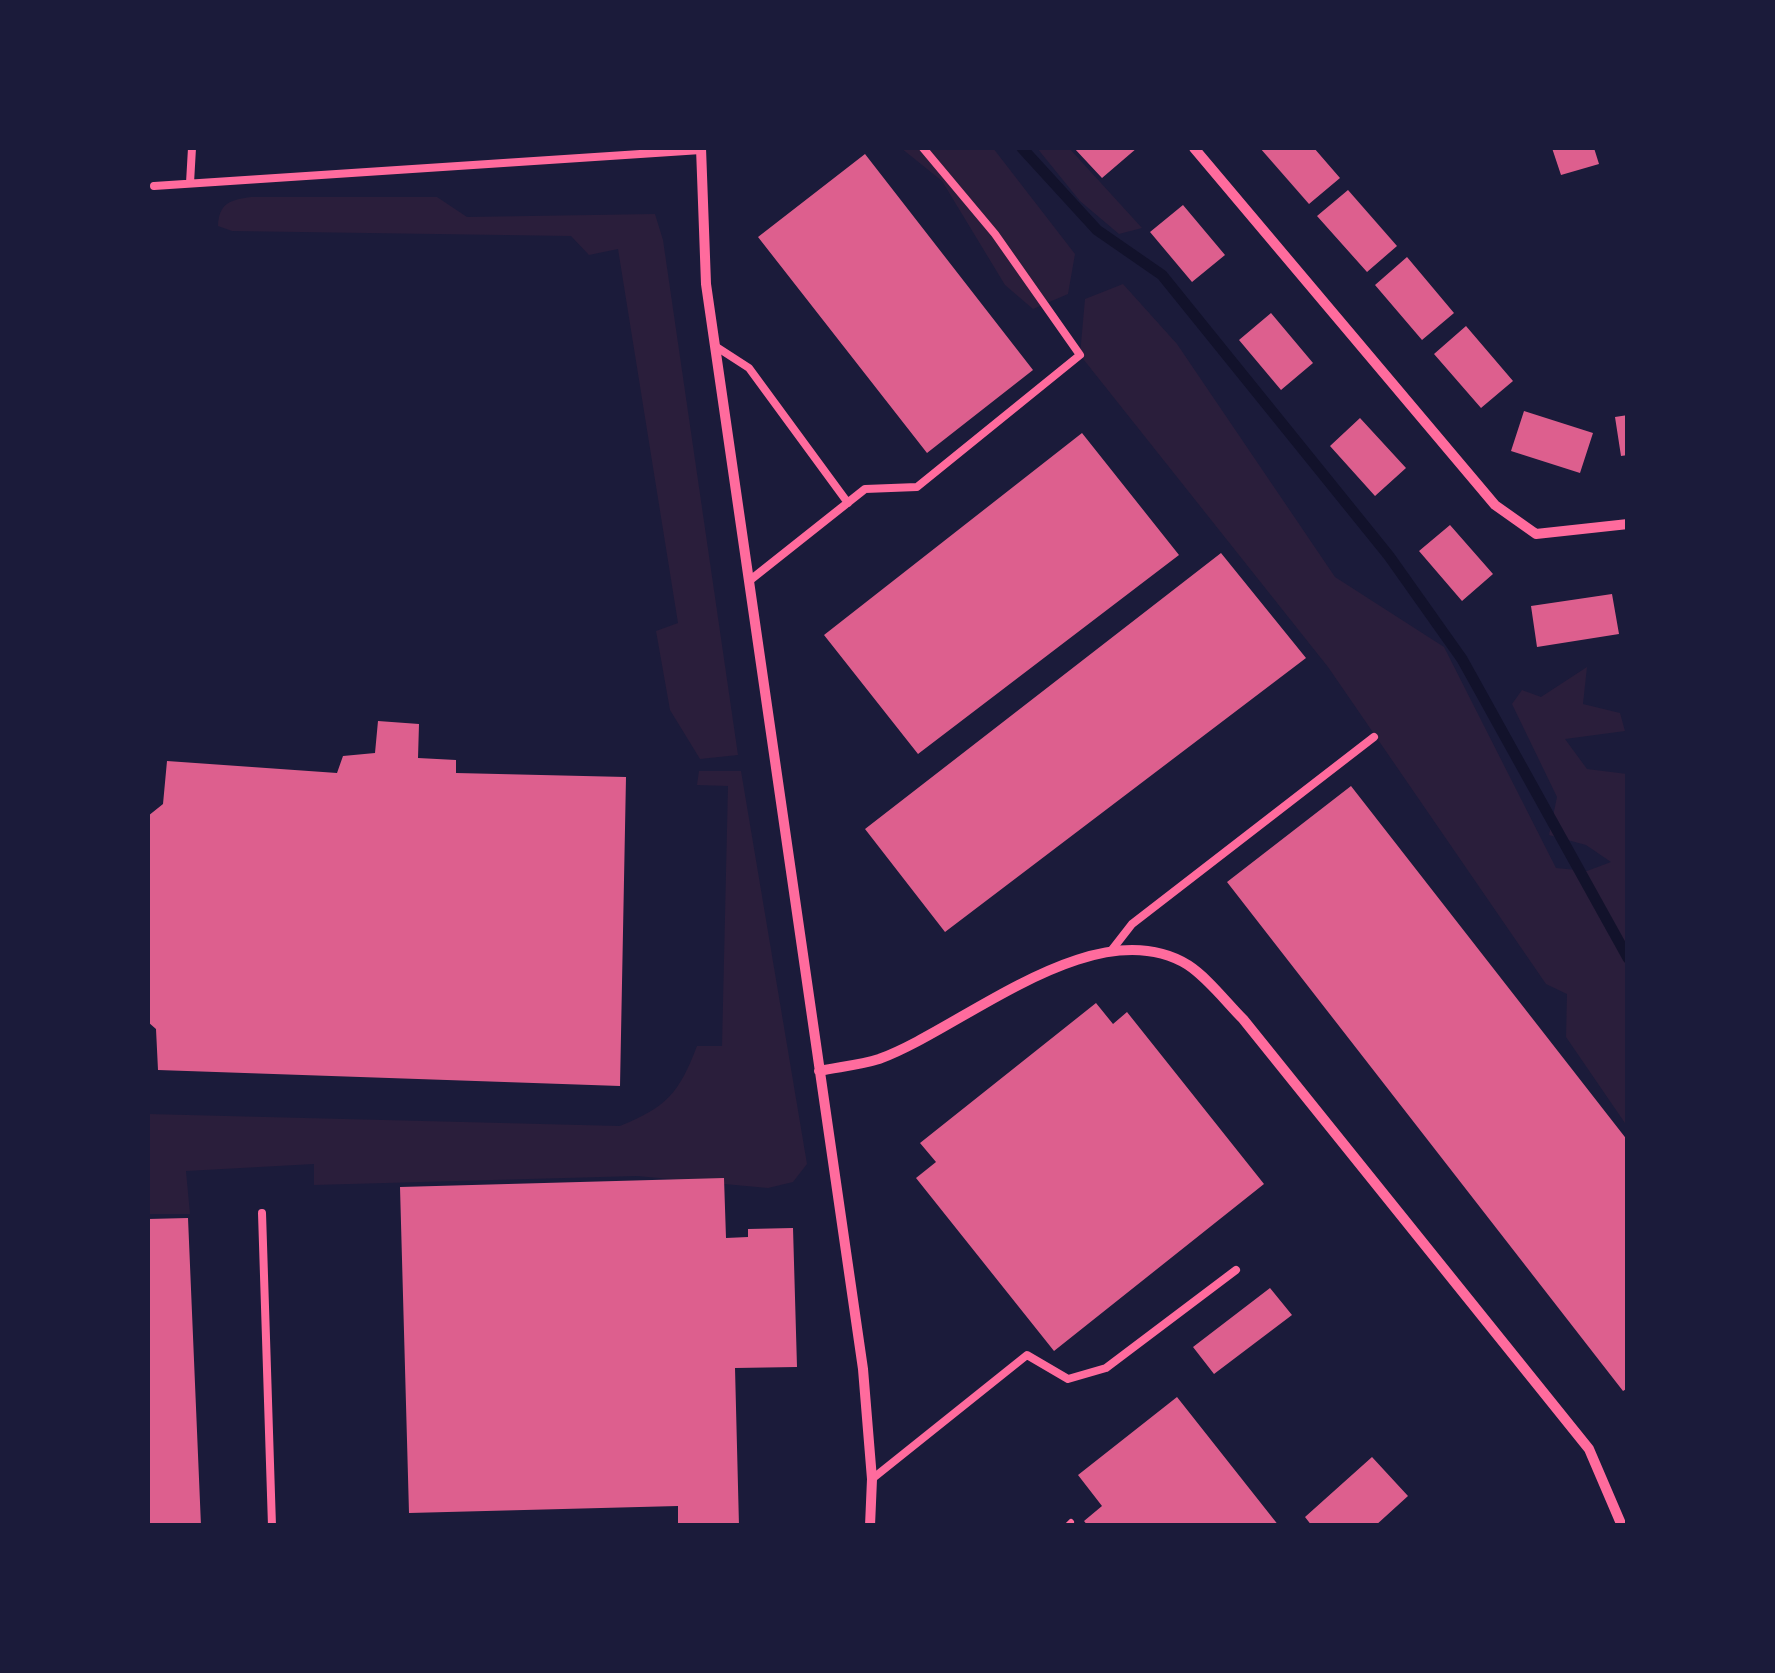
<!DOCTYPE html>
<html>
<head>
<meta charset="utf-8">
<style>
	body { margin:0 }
	#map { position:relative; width:1775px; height:1673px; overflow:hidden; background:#1b1b3a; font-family:Manrope,sans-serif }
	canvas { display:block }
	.frame { position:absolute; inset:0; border:150px solid #1b1b3a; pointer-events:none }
</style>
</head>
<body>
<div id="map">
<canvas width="1775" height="1673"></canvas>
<div class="frame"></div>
</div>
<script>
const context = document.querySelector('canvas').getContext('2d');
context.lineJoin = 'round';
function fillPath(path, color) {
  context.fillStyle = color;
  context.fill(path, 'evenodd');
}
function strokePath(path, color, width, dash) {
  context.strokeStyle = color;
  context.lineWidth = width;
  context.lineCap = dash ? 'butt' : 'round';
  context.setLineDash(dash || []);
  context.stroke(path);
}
fillPath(new Path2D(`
	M901,148H993L1075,254L1068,294L1033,309L1005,285L942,181Z
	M1037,148H1069L1142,228L1119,234L1080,201Z
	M251,197H437L467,217L655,214L663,240L738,755L700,759L670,710L656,631L678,623L618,249L589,255L571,236L232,231L218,226C219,203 230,200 251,197Z
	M1123,284L1177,344L1335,577L1444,647L1556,868L1587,871L1611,862L1586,845L1549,835L1557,797L1512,704L1522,690L1541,697L1587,667L1583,704L1620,713L1625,731L1565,739L1587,769L1627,774V1126L1566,1037L1567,994L1546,984L1328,667L1080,355L1085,299Z
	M699,771H741L807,1164L793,1182L768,1188L637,1176L314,1185V1164L186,1171L190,1214H148V1114L620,1126C667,1107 679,1093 697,1046H722L728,786L697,785Z`), '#2a1e3b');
strokePath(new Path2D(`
	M1022,148L1097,230L1162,275L1389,556L1462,659L1628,958`), '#12122b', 11);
fillPath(new Path2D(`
	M1074,148H1137L1102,178Z
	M1260,148H1314L1340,178L1309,204Z
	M1552,148H1594L1599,164L1561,175Z
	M865,154L1033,370L927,453L758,237Z
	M1348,190L1397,246L1367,272L1317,216Z
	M1183,205L1225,255L1192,282L1150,232Z
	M1407,257L1454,313L1422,340L1375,285Z
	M1271,313L1313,363L1281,390L1239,340Z
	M1466,326L1513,381L1481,408L1434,354Z
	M1524,411L1593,433L1580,473L1511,451Z
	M1628,415V455L1621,456L1615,417Z
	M1360,418L1406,468L1375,496L1330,446Z
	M1082,433L1179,555L918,754L824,635Z
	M1450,525L1493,574L1462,601L1419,551Z
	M1221,553L1306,658L945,932L865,829Z
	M1612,594L1619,634L1537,647L1531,606Z
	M378,721L419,724L418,758L456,760V773L626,777L620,1086L158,1070L156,1029L148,1022V816L163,804L167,761L337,773L343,756L375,753Z
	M1351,786L1628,1141V1388L1623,1391L1227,882Z
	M1096,1003L1113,1024L1127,1012L1264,1184L1054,1351L916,1178L936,1162L920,1143Z
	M724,1178L726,1238L748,1237V1229L793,1228L797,1367L735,1368L739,1526H678V1506L409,1513L400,1187Z
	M188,1218L201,1526H148V1219Z
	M1270,1288L1292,1315L1214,1374L1193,1347Z
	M1177,1397L1279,1526H1088L1084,1521L1102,1506L1078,1475Z
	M1372,1457L1408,1496L1375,1526H1312L1305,1517Z`), '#dd5f8e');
strokePath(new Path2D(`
	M1067,1526L1071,1522`), '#ff6b9d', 6);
strokePath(new Path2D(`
	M190,183L192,148
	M154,186L701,150
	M715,346L749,368L848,503
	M749,581L865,489L917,487L1080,355L995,234L923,148
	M1111,951L1132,924L1374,737
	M262,1213L272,1526
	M872,1479L1027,1355L1068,1379L1106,1368L1236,1270`), '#ff6b9d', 8);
strokePath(new Path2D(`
	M701,148L706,284L863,1369L872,1479L870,1526
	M1194,148L1495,505L1536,534L1628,524
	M819,1071C838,1067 860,1065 879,1059C962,1029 1095,908 1188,965C1208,978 1226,1002 1243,1019L1589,1449L1622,1526`), '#ff6b9d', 10);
</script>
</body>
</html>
